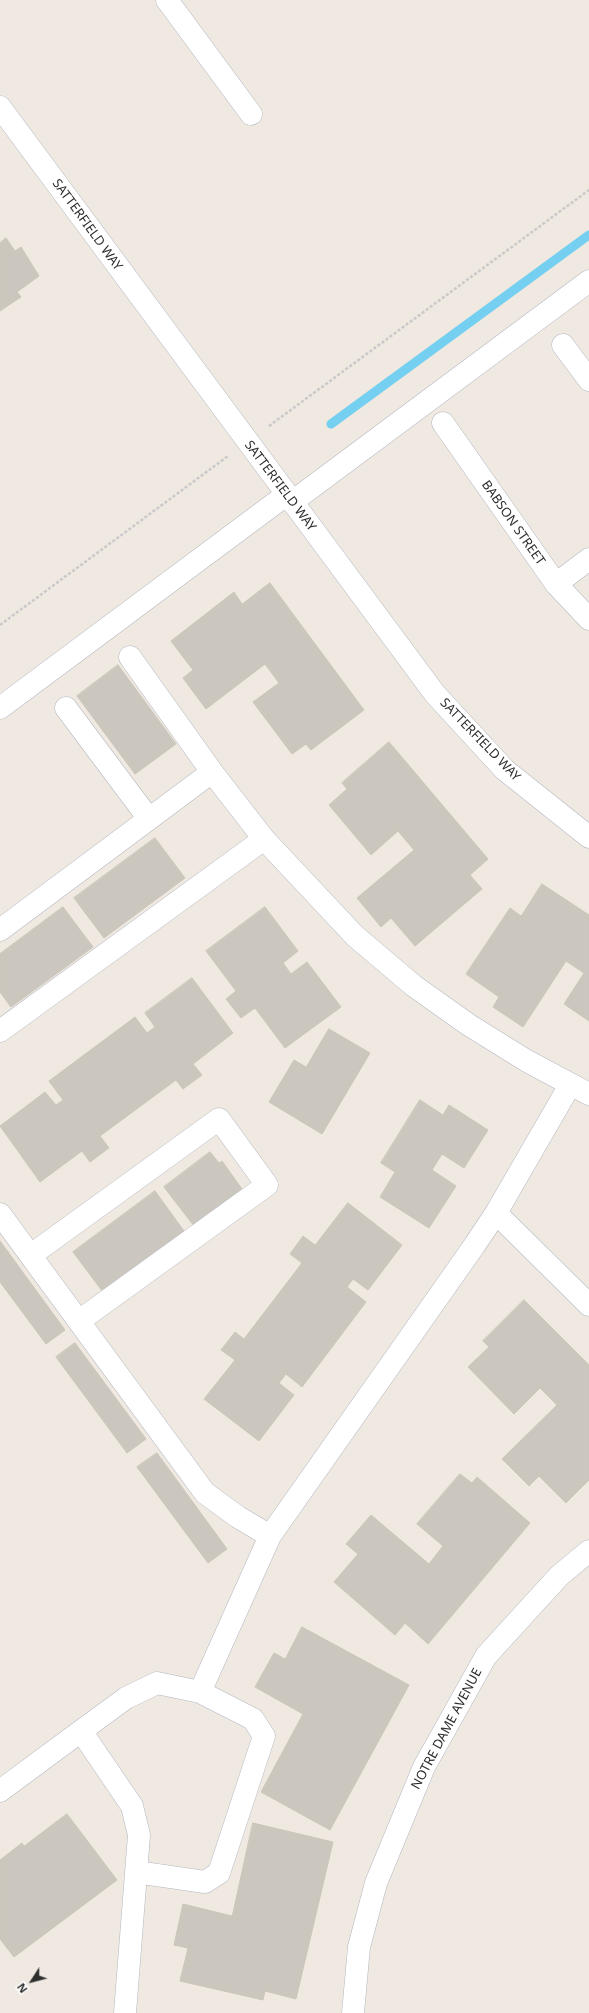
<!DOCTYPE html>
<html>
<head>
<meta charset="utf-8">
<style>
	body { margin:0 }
	#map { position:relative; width:589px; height:2013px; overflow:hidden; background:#efe9e1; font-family:"Noto Sans",sans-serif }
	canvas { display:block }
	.north { position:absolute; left:12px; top:1961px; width:40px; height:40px; -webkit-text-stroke:3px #fff; paint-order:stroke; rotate:234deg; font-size:11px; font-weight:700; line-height:16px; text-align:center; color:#2e2e2e }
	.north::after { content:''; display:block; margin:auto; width:14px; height:18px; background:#2e2e2e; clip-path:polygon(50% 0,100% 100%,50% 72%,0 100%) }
</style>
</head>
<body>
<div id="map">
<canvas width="589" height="2013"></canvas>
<div class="north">N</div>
</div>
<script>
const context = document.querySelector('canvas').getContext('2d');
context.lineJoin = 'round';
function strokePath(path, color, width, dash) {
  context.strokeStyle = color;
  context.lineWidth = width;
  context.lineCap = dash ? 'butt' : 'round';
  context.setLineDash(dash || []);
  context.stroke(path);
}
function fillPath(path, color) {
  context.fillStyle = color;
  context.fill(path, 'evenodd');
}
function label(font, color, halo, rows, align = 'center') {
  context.font = font + ' "Noto Sans",sans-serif';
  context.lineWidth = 3;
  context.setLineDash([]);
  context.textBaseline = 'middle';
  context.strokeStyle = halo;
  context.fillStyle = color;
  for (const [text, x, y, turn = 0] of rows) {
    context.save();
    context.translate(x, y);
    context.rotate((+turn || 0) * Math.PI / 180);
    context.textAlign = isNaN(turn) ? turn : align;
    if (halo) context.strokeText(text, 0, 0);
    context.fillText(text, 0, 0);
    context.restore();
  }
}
strokePath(new Path2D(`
	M331,424L589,235`), '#75cff0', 9);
const building = new Path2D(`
	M6,238L15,251L21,247L39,276L17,292L21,297L0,311V243Z
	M270,583L364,710L311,750L306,744L292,754L253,702L279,683L265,664L206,709L183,678L193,670L171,641L234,592L242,604Z
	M118,665L176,744L135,774L77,696Z
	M389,742L488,859L470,875L482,889L415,946L391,918L381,927L357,898L414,850L398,831L371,855L329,805L347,789L342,783Z
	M155,838L185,878L104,938L74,898Z
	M542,884L589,915V1021L564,1004L584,973L566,961L523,1027L493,1007L499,997L466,974L510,908L521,916Z
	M63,907L93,947L11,1007L0,992V954Z
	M265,907L298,951L283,963L291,974L307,962L341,1007L285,1048L255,1008L241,1018L226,999L236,991L206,951Z
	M192,978L233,1033L193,1064L202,1075L183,1089L176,1080L100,1136L109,1148L90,1162L82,1151L40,1182L0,1126L45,1092L56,1105L63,1100L49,1081L135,1017L147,1033L155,1027L145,1013Z
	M329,1029L370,1053L322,1134L269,1102L294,1060L306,1067Z
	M420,1100L443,1115L449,1105L488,1130L464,1168L442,1154L432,1170L456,1186L429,1228L380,1197L395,1172L381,1163Z
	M210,1152L219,1163L222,1161L242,1189L194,1226L164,1187Z
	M155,1191L184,1231L103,1292L73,1252Z
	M348,1203L402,1245L368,1290L353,1279L347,1287L366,1302L302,1387L286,1374L279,1383L294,1395L259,1441L204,1399L235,1360L221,1350L235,1332L244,1339L302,1263L290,1254L303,1236L315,1245Z
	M0,1241L65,1330L46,1344L0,1282Z
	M524,1300L589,1365V1480L566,1503L539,1476L529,1486L502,1459L557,1405L540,1388L514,1414L468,1367L489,1347L483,1341Z
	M75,1343L146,1439L127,1453L56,1357Z
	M157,1453L227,1549L208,1563L137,1467Z
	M460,1474L472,1483L477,1477L530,1523L428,1644L405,1623L395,1635L334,1582L358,1554L346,1544L371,1515L429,1564L443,1546L417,1524Z
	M302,1627L409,1685L330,1830L261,1792L303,1714L255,1687L274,1653L285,1659Z
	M67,1814L117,1880L14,1957L0,1939V1860L22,1843L24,1846Z
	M253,1823L333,1842L296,1999L265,1991L263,2000L180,1981L188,1948L174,1945L183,1904L232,1916Z`);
fillPath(building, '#cbc7bf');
strokePath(building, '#cbc5ba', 1);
const minor = new Path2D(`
	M167,0L251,114
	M0,107L435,694L505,770L589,837
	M563,345L589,380
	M443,423L556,584L589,619
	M292,502L589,281
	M556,584L589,559
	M130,657L212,772L264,839L355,936L414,986L469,1025L527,1061L589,1094
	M0,708L286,495
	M66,708L149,819
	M0,930L212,772
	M0,1031L264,839
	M496,1213L589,1305
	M0,1214L205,1493L238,1517L270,1536L474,1246L496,1213L570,1085
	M31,1255L219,1119L267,1185L79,1321
	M81,1731L126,1698L157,1683L200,1692L270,1536
	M0,1791L81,1731L132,1806L139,1835L125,2013
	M136,1872L205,1882L219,1873L264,1736L253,1719L200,1692
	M353,2013L359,1947L376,1883L424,1767L486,1656L559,1576L589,1551`);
strokePath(minor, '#b4b7c1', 23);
strokePath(new Path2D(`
	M269,426L589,190
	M0,625L228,456`), '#c9c9c9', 2.5, [3, 2]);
strokePath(minor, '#fff', 22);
label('13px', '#2e2e2e', '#fff', [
	["SATTERFIELD WAY",87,225,54],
	["SATTERFIELD WAY",280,486,53],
	["BABSON STREET",513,523,55],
	["SATTERFIELD WAY",480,740,46],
	["NOTRE DAME AVENUE",447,1729,-62]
]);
</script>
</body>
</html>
